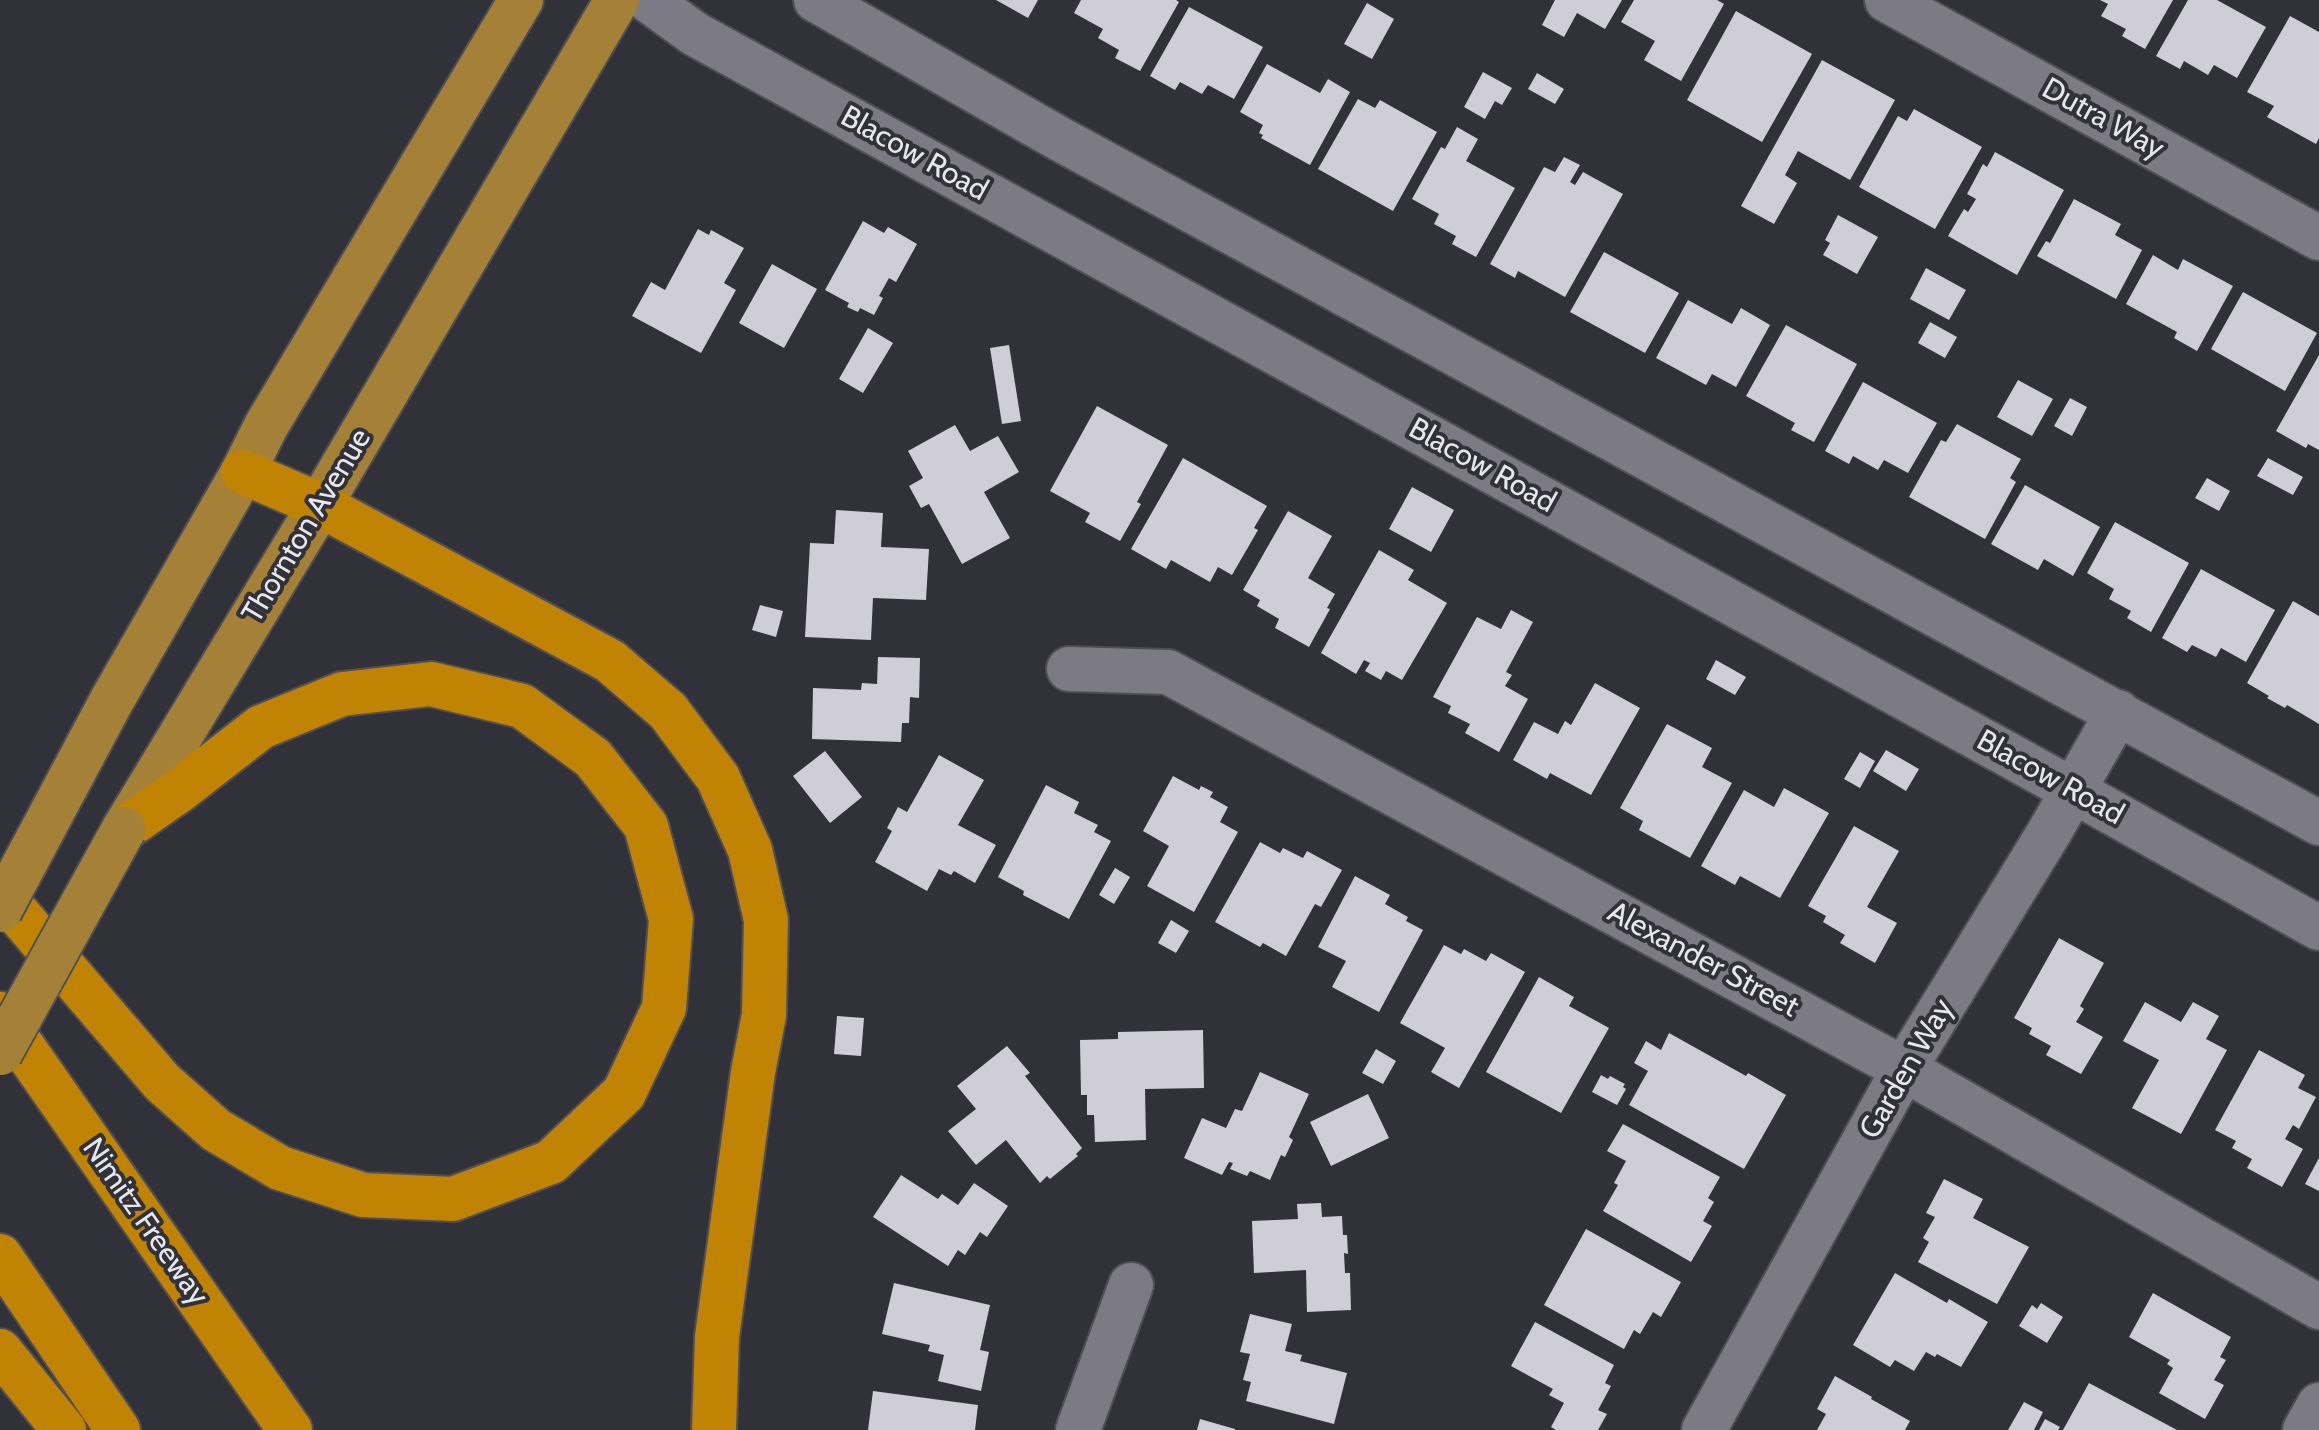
<!DOCTYPE html>
<html>
<head>
<meta charset="utf-8">
<style>
	body { margin:0 }
	canvas { display:block; background:#313139 }
</style>
</head>
<body>
<canvas width="2319" height="1430"></canvas>
<script>
const context = document.querySelector('canvas').getContext('2d');
context.lineJoin = 'round';
function fillPath(path, color) {
  context.fillStyle = color;
  context.fill(path, 'evenodd');
}
function strokePath(path, color, width, dash) {
  context.strokeStyle = color;
  context.lineWidth = width;
  context.lineCap = dash ? 'butt' : 'round';
  context.setLineDash(dash || []);
  context.stroke(path);
}
function label(font, color, halo, rows, align = 'center') {
  context.font = font + ' Cabin,sans-serif';
  context.lineWidth = 8;
  context.setLineDash([]);
  context.textBaseline = 'middle';
  context.strokeStyle = halo;
  context.fillStyle = color;
  for (const [text, x, y, turn = 0] of rows) {
    context.save();
    context.translate(x, y);
    context.rotate((+turn || 0) * Math.PI / 180);
    context.textAlign = isNaN(turn) ? turn : align;
    if (halo) context.strokeText(text, 0, 0);
    context.fillText(text, 0, 0);
    context.restore();
  }
}
fillPath(new Path2D(`
	M996,0H1038L1028,18Z
	M1081,0H1176L1179,2L1140,71L1115,58L1119,50L1098,38L1103,29L1074,13Z
	M1555,0H1622L1605,29L1577,13L1564,37L1542,25Z
	M1634,0H1717L1724,4L1681,81L1644,60L1655,41L1621,22Z
	M2100,0H2173L2145,49L2122,36L2126,29L2101,16L2108,4Z
	M2188,0H2217L2266,27L2237,78L2214,65L2208,75L2184,61L2180,69L2156,56Z
	M1367,3L1394,19L1372,59L1344,44Z
	M1189,7L1263,47L1234,99L1208,85L1202,94L1180,82L1175,90L1150,76Z
	M1736,11L1812,54L1762,142L1687,100Z
	M2290,16L2319,32V138L2316,144L2267,117L2274,106L2247,92Z
	M1822,60L1895,100L1850,180L1798,151L1785,175L1797,183L1774,224L1741,206Z
	M1267,64L1320,93L1328,79L1350,92L1310,165L1261,138L1263,135L1259,133L1263,125L1240,112Z
	M1483,72L1512,88L1502,105L1495,101L1485,119L1464,107Z
	M1537,73L1564,89L1555,104L1528,89Z
	M1358,99L1375,108L1380,100L1437,132L1393,211L1318,169Z
	M1914,109L1982,147L1935,229L1859,187L1898,116L1907,121Z
	M1457,127L1478,139L1466,161L1515,188L1476,257L1452,244L1456,236L1434,224L1439,214L1412,199L1441,147L1445,149Z
	M1995,152L2064,190L2017,275L1948,236L1964,209L1968,212L1976,199L1967,194L1983,164L1987,167Z
	M1564,157L1580,165L1570,182L1575,185L1583,172L1623,194L1565,297L1518,271L1515,278L1490,264L1544,167L1555,172Z
	M2074,199L2121,224L2115,235L2142,250L2116,299L2037,256L2046,241L2050,243Z
	M1838,215L1878,237L1857,274L1823,255L1830,243L1825,240Z
	M863,221L884,233L888,227L917,244L896,282L889,278L879,296L883,298L874,315L860,308L858,312L847,307L849,303L825,290Z
	M698,229L709,235L711,230L744,248L724,283L736,290L701,353L632,316L651,282L665,290Z
	M1604,252L1679,293L1645,353L1570,312Z
	M2153,255L2178,270L2183,259L2233,286L2197,351L2174,338L2177,332L2126,304Z
	M772,264L817,289L784,348L739,323Z
	M1926,268L1966,290L1949,320L1910,299Z
	M2243,292L2317,333L2285,391L2211,349Z
	M1688,300L1732,324L1741,308L1770,325L1736,387L1712,374L1706,385L1656,358Z
	M1930,322L1957,337L1945,358L1918,343Z
	M1786,325L1857,364L1814,442L1791,430L1795,423L1746,396Z
	M868,328L893,343L863,393L839,379Z
	M1009,345L1021,421L1002,424L990,348Z
	M2319,355V450L2308,444L2306,448L2276,431Z
	M2018,380L2053,399L2032,436L1997,417Z
	M1863,382L1937,423L1908,473L1884,460L1878,470L1853,456L1849,464L1825,451Z
	M2070,398L2087,407L2072,436L2054,426Z
	M1097,406L1168,445L1137,502L1141,504L1120,541L1085,522L1090,513L1050,491Z
	M1957,424L2021,459L2010,478L2016,482L1985,539L1909,497L1941,440L1946,442Z
	M955,425L970,451L998,436L1019,472L984,492L1010,538L962,564L929,504L921,508L909,486L923,478L908,451Z
	M1183,458L1267,506L1254,528L1258,530L1232,575L1218,567L1210,582L1171,560L1166,569L1131,549Z
	M2268,458L2303,477L2293,495L2257,476Z
	M2207,478L2230,491L2219,511L2195,498Z
	M2025,485L2100,527L2073,576L2044,559L2038,570L1991,544Z
	M1412,487L1454,510L1431,552L1389,529Z
	M836,510L883,513L881,547L929,549L926,600L873,598L871,640L805,637L810,543L834,544Z
	M1288,511L1332,536L1308,578L1335,594L1327,608L1330,609L1309,647L1275,628L1279,619L1257,606L1260,600L1243,590Z
	M2115,522L2189,563L2151,632L2127,618L2131,611L2109,599L2114,589L2087,573Z
	M1379,550L1414,570L1408,580L1447,603L1402,680L1386,671L1381,680L1365,671L1370,663L1364,660L1356,674L1321,653Z
	M2201,569L2275,610L2246,662L2221,648L2216,657L2192,645L2187,652L2162,638Z
	M2293,601L2319,616V724L2287,705L2285,708L2267,698L2269,696L2247,683Z
	M760,605L783,611L776,637L752,630Z
	M1511,610L1533,622L1506,672L1512,675L1505,686L1528,699L1499,752L1465,733L1470,724L1448,713L1451,706L1433,697L1477,617L1501,629Z
	M878,657L920,658L919,698L910,697L909,723H902L901,742L812,739L813,688L861,690L862,683L877,684Z
	M1716,660L1746,677L1735,695L1706,679Z
	M1595,683L1640,708L1591,795L1550,773L1547,779L1513,760L1534,722L1558,734L1565,721L1571,725Z
	M1667,724L1712,748L1702,767L1732,783L1690,858L1639,830L1643,821L1620,808Z
	M1886,750L1919,769L1906,791L1873,771Z
	M825,751L862,797L830,823L793,776Z
	M1860,752L1875,761L1860,788L1844,779Z
	M939,755L984,780L958,825L996,845L975,883L954,871L951,875L939,869L927,891L875,862L892,831L887,828L898,807L907,812Z
	M1173,776L1199,790L1201,786L1213,792L1210,797L1228,807L1220,822L1238,832L1194,912L1147,886L1169,846L1143,831Z
	M1046,785L1079,802L1074,813L1098,825L1094,832L1111,841L1069,919L1023,895L1024,891L998,877Z
	M1784,788L1829,813L1780,898L1740,876L1735,885L1701,866L1744,790L1774,807Z
	M1854,826L1899,851L1867,907L1897,923L1875,963L1840,943L1845,935L1823,922L1826,916L1808,906Z
	M1260,842L1280,853L1283,848L1303,858L1307,851L1342,870L1321,907L1315,904L1286,956L1263,943L1260,947L1215,922Z
	M1115,868L1130,877L1114,904L1099,895Z
	M1355,876L1390,895L1385,904L1408,917L1406,921L1423,930L1379,1012L1332,987L1346,961L1318,947Z
	M1171,920L1189,931L1176,953L1158,943Z
	M2059,938L2104,963L2080,1006L2084,1009L2076,1022L2103,1037L2081,1074L2046,1055L2051,1046L2029,1034L2032,1028L2014,1018Z
	M1444,945L1461,954L1464,949L1486,961L1491,953L1525,972L1459,1088L1431,1072L1445,1048L1400,1023Z
	M1539,977L1574,997L1569,1006L1609,1028L1561,1113L1486,1072Z
	M2145,1002L2181,1022L2193,1002L2219,1016L2206,1039L2227,1050L2181,1134L2132,1108L2159,1060L2123,1041Z
	M837,1016L864,1018L861,1056L834,1054Z
	M1203,1030L1204,1088L1145,1089L1146,1140L1095,1142L1094,1115H1087V1095H1081L1080,1040L1118,1039V1032Z
	M1669,1033L1746,1076L1748,1073L1786,1095L1744,1169L1629,1105L1648,1071L1634,1063L1646,1041L1661,1050Z
	M1007,1046L1030,1073L1025,1076L1082,1148L1076,1154L1078,1156L1050,1179L1047,1176L1040,1183L1006,1140L976,1165L948,1131L976,1109L957,1086Z
	M1376,1049L1396,1061L1383,1084L1362,1073Z
	M2259,1050L2305,1075L2298,1088L2316,1097L2299,1129L2293,1125L2285,1139L2303,1149L2282,1187L2247,1168L2252,1159L2232,1148L2236,1141L2215,1130Z
	M1260,1072L1309,1094L1289,1137L1293,1140L1285,1157L1281,1155L1270,1180L1250,1171L1247,1176L1230,1169L1233,1163L1229,1162L1222,1175L1184,1158L1202,1118L1226,1128L1235,1109L1242,1111Z
	M1601,1075L1608,1079L1610,1076L1625,1084L1623,1087L1626,1089L1617,1105L1592,1092Z
	M1368,1094L1389,1138L1331,1166L1310,1122Z
	M1623,1124L1720,1177L1708,1198L1714,1202L1703,1221L1712,1226L1691,1262L1603,1211L1618,1185L1614,1183L1626,1161L1607,1151Z
	M2319,1158V1191L2305,1184Z
	M901,1175L938,1199L942,1194L958,1205L974,1183L1008,1206L987,1237L980,1232L965,1255L958,1250L948,1266L873,1217Z
	M1944,1179L1983,1199L1973,1218L2029,1247L1997,1304L1918,1262L1929,1242L1923,1238L1935,1217L1926,1213Z
	M1321,1203L1322,1217L1342,1216L1343,1235H1347L1348,1254L1344,1253L1345,1273H1350L1351,1310L1307,1312L1306,1270L1254,1273L1252,1221L1298,1219L1297,1204Z
	M1586,1229L1681,1282L1661,1317L1653,1312L1640,1334L1634,1330L1624,1349L1544,1305Z
	M1895,1273L1947,1303L1949,1299L1988,1322L1961,1367L1937,1354L1935,1357L1926,1352L1914,1371L1895,1360L1890,1367L1853,1345Z
	M894,1283L990,1305L980,1350L989,1352L981,1391L938,1381L944,1355L928,1351L930,1345L882,1334Z
	M2153,1293L2231,1337L2220,1357L2226,1360L2214,1380L2224,1385L2205,1419L2159,1393L2173,1368L2167,1364L2170,1360L2129,1337Z
	M2041,1303L2063,1317L2047,1343L2019,1326L2032,1305L2037,1309Z
	M1250,1314L1292,1324L1285,1351L1302,1355L1300,1361L1347,1373L1334,1424L1246,1401L1251,1382L1243,1380L1250,1354L1240,1352Z
	M1535,1322L1614,1365L1605,1383L1611,1386L1598,1410L1607,1414L1598,1430H1556L1551,1427L1564,1403L1549,1395L1553,1389L1511,1366Z
	M1835,1376L1872,1397L1871,1399L1910,1421L1905,1430H1817L1826,1414L1817,1409Z
	M2089,1383L2177,1430H2063Z
	M873,1391L978,1405L975,1430H868Z
	M2024,1402L2043,1412L2034,1430H2008Z
	M1200,1419L1235,1429V1430H1197Z
	M2045,1419L2060,1427L2058,1430H2039Z`), '#cecdd8');
const street = new Path2D(`
	M1887,0L2319,238
	M1069,669L1168,672L1904,1069L2319,1307
	M1078,1430L1131,1285
	M1704,1430L1904,1069L2050,831L2118,712
	M2305,1430L2319,1405`);
const secondary = new Path2D(`
	M648,0L695,34L2018,760L2319,928
	M816,0L1058,138L2319,823`);
const primary = new Path2D(`
	M112,700L243,472L266,426L521,0
	M124,829L320,505L617,0`);
const highway = new Path2D(`
	M243,472L320,505L610,661L668,711L718,778L750,850L766,920L764,1015L753,1072L717,1337L714,1430
	M0,893L162,1082L216,1130L280,1168L363,1195L453,1199L551,1162L624,1093L664,1008L671,919L646,826L593,758L522,706L431,684L342,694L261,727L180,790L124,829
	M0,1014L290,1430
	M0,1256L118,1430
	M0,1351L64,1430`);
strokePath(street, '#4f4e55', 48);
strokePath(secondary, '#4f4e55', 48);
strokePath(primary, '#4f4e55', 48);
strokePath(highway, '#4f4e55', 48);
strokePath(street, '#7c7b85', 44);
strokePath(secondary, '#7c7b85', 44);
strokePath(primary, '#a58037', 44);
strokePath(highway, '#c18303', 44);
const primaryBridge = new Path2D(`
	M0,910L112,700
	M0,1053L124,829`);
strokePath(primaryBridge, '#4f4e55', 48, []);
strokePath(primaryBridge, '#a58037', 44);
label('30px', '#e8e7ed', '#313139', [
	["Dutra Way",2103,119,29],
	["Blacow Road",914,154,29],
	["Blacow Road",1482,466,29],
	["Thornton Avenue",307,526,-59],
	["Blacow Road",2050,778,29],
	["Alexander Street",1703,960,28],
	["Garden Way",1907,1069,-60],
	["Nimitz Freeway",145,1222,55]
]);
</script>
</body>
</html>
